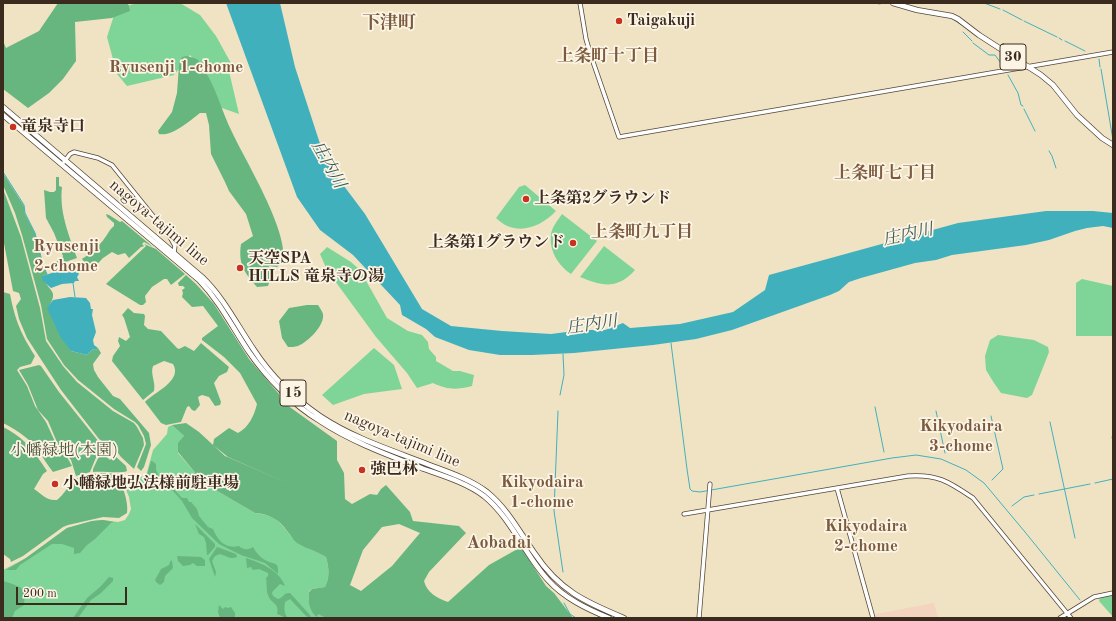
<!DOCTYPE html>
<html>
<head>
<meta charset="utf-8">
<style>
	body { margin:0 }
	#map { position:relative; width:1116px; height:621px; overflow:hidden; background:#f0e3c3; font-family:"Old Standard TT",serif }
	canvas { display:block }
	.frame { position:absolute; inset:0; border:4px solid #3b2a1e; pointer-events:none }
	.scale { position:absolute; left:16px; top:587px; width:111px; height:18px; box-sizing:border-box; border:2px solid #3b2a1e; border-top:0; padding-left:5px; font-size:12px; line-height:14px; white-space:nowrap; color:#3b2a1e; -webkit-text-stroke:3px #fcf5e5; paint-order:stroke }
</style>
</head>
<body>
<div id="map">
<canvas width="1116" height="621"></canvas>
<div class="frame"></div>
<div class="scale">200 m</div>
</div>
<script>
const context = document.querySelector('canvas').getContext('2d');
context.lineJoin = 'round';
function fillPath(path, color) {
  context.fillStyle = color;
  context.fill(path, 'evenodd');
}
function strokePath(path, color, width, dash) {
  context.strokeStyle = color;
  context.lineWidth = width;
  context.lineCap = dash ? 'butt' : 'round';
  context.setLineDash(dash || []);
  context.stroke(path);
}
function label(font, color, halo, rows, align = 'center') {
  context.font = font + ' "Old Standard TT","Noto Serif JP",serif';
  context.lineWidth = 3.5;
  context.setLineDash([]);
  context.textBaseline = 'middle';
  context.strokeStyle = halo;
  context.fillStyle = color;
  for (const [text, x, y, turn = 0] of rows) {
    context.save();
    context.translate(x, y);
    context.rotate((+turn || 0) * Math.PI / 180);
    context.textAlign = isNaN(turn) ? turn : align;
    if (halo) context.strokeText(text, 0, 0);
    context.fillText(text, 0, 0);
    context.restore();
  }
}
fillPath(new Path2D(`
	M934,603L938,618H875L876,614Z`), '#f3d4bf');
fillPath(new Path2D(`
	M137,3H180L200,15L216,36L232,65L228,67L239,114L219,107L200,67L190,55L174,75L127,86L117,74L107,37L116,9Z
	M525,185L556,211C540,228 515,237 496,218L519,187Z
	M562,214L597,241L571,274C558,265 549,251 551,234C552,227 558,220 562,214Z
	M604,246L635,270C617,290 602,286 580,277Z
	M327,247L351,262L360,270L387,318L408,331L422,335L428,342L429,349L436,357V361L453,371H460L474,375L472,386C456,390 448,390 433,383L417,388L407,373L376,337L327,270L320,254Z
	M1082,279L1113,286V336H1076V283Z
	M998,335L1034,340L1048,347L1049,352L1044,365L1032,395L1027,398L1001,393L994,383L986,370L985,356L990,340Z
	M374,348L394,365L402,389L364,394L333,405L322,395Z
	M172,425L184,436L178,453L197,475L201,484L212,488L255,513C283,516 280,527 298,543C303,548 318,551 326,557C329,568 330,577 325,587L312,589L309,591L308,598L312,610L326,618H3V570L26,558L67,528L92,521L103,520L118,522L125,520L129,514L131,509L129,497L124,485V480L130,475H135L139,477L146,476L153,450L167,434L168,427Z
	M1113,595V617L1099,601L1100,597Z`), '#7fd497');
fillPath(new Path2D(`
	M58,3H128L130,11L112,18L75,22L76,61L63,79L49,93L28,108L3,89V41L6,48L39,31Z
	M187,56C190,57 196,58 198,60C201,63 203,67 205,71C217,90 222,112 232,132C246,162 289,231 283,262L277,267L269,266L271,277L268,286L257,287C244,272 238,264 241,244L253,236L246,214L229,191L225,182L211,154L209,125L206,113H200C191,120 172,137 159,134L158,131L172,112L177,93L179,65L182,57Z
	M3,173L24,206L25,214L35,233L43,265L47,275L43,276C48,293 60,289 48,308L71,351L87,355L93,349L96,350L98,348L101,353L93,364L94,370L98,377L113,396L120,399L149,433L151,445L144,467L141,471L137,467L146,444L144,436L138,425L135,422L114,409L78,380L64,365L47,339L41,305L22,235L15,213L3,185Z
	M56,177H59V186L62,187C59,212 69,235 77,258L48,268V266L62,259L63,256L54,233L46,218L44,190L50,192H54L56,190Z
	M3,189L21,237L40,308L46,341L63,366L77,382L113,411L134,423L137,427L143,438L144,445L134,469L121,457L112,445L106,444L99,439L61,390L27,338L19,319L16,306L21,299L19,293L13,291L3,238Z
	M106,214L109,215L120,222L122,221L153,247L144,242L142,244L144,246L142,247H141L129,258L125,253L118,255L112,252L103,258L91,271L82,259C87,256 102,243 104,239C108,234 109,230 114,226V223L107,217Z
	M144,244L156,249L185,274L171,285L167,279H164L152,287L145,296L146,302L143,305H140L106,284L146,246Z
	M186,275L196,284L214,304L249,359L279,394L280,400L337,441V460L344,473L345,499L352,504L370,494L377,495L381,489L386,485L410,512L413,521L459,526L466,533L429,572L424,581C427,593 437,598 448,602L489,565L521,547L546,586L554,593L573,618H326L318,614L317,617C310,613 307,599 309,592L312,589L325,587C330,577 329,568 326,557C317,551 306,549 297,543C293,540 291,535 287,531C279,519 269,514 255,513L212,488H205L201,484L197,475L178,452V443L184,436L172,425L186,423L199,432L225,456L292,485L228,457L213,445L214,439L229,428L238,433C249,427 254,416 257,404L240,373L224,357L202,340V338L218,326L203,306L192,307L182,297L183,293L182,290L185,288L183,286H179L178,283ZM399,524L420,533L392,566L361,591L350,585L363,550L382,527Z
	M3,292L10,294C15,320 21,334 35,356L31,364L20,367L17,370L27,386L35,406L46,422L58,448L61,453L67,457L72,466L53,472C48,466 44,459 40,453C31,439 17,430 3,423Z
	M307,305H318C320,308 322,311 323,314C325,325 308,342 298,346C295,347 291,347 288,347L282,338L279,321L289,308Z
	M128,308L134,313L144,314L145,316L144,325L148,329L161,331L177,348L179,349L185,346L194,351L201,343L229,367L227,372L219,376L214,383L221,402L220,405L215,406L209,397L202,395L198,397L200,405L195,411L192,410L189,406L187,407L181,422L166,425L161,423L145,402C154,392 183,381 173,364L164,361L153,366C150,374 156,382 154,391L143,400L112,361L113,356L120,346L118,341L119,337L126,341L130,337L124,318L122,315Z
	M39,365L41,366L59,392L99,442L100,448L90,472L76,476L71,460L59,447L48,421L38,410L28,385L19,370Z
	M3,427C25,438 34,451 47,471L43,474L34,489C42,494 46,501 57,500C65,494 68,485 76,479C84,474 105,472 114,474C122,480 129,503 127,513L119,518L103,517L68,525L63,527L23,556L11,562L10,559L3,554Z
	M101,452L110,460L114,455L126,466L127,471C121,474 104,471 93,472V469Z
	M151,461H152L156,464V470L159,476L158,487C145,476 146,478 151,461Z
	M167,479L175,485V490L182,498H187L189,502H191L197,509L199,516L208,527L213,529C218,541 225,549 239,546C243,550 249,550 253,547C256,553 262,559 267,561C276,565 279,562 278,574L265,563L241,555L219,544L192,518L182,501L165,482Z
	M103,520L114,522L111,523L95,539L87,545L80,553L74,554V548L62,544H52L20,565L16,570H6L26,558L67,528L92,521Z
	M195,524L215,544V547L208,555H207L206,543L204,537L199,534Z
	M217,547L236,554L237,557C231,560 226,556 220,554L215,556L212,561L216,572L215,577L209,559Z
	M177,556L201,557L205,560V566H197L193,563L190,565L183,566L178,561Z
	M246,558C261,563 279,570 285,586L280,584L273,591L272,593L273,596L278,599C283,598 284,592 290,593L310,615L311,618L306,616L290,599L285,602C284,608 284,614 288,618H285L282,616L277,614C280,603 271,604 268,595C266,590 267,583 266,578L268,576V573L259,569L253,570L251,567L247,568Z
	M171,560L172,561L173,568L165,576L164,582L160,585L156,582L155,580L161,569L169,565Z
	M109,577L113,578V581L101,593L91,600L78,618H73L87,598L100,587Z
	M3,581C10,583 20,586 25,591L24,605L15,611L12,618H3Z
	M219,605L223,609L225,607L228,608L231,607L235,613V618H220L218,612Z`), '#67b680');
fillPath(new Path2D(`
	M226,3H280L295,67L326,162L365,214L422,309L451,326L502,331L551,334L582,330H605L623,323L630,328L680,324L733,312L765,290L769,275L958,223L1046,211H1093L1113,213V228L1103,226L1087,228L1075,231L1049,240L1026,245L952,255L936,260L915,263L861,278L849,282L839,291L830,295L732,330L696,339L653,345L574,353L532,355H500L469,350L435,337L426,329L402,315L400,305L353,255L320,230L297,197Z
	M74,265L79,274L77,277L79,281H75L74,283L62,284L51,288L42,280V277L43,276Z
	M70,297L86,298L90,303L91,309H93L92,315L96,332L93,340L94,345L98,348L96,350L93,349L87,355L71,351L61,338L47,308L53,300Z`), '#41b0bd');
strokePath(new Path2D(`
	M876,3L879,4L885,3
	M984,3L1000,9
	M1003,10L1022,20
	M954,20L962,25
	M1024,21L1057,37
	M963,32L972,41
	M1059,38L1062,40
	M1065,41L1085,51
	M973,43L989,55H995L1003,66
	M1099,59L1100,67
	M1101,69L1113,140
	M1008,75L1018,93L1021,105L1023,106
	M1024,109L1035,131
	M1049,151L1052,156L1056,168
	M3,172L24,205L25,213L35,233L43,265L47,274
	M73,283L75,297
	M671,343L687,469L690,489L692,491L700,492L892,458L916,455L941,459L966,470L984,483L1025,532L1080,600
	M560,395L564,375L563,354
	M875,407L884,452
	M558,411L554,511L563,572
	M936,411L945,453
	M991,416L1003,469L992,480
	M1050,422L1075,538
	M1112,437L1113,441
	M1095,483L1113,479
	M1039,494L1090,484
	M1012,506L1024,497L1034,495
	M564,603L570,614L576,618`), '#41b0bd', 1);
const tertiary = new Path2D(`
	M580,3L586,39L591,56L619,137L1113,52
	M64,162L70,154L74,152L98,158L112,165L170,237L175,246L174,252
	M837,488L873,618
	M684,514L908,476C938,474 949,482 973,498L1071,618
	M699,618L710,484
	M1060,618L1094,597L1113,593`);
const primary = new Path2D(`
	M893,3L917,10L952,16L958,19L979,35L1041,75L1053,85L1077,115L1102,138L1113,145
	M3,107L202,277C224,298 237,325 254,350C271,376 295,399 320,416C353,438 391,450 427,464C448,472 470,479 487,492C508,509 520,533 535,554C559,590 585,602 624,618
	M3,115L199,280C221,303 232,327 249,352C267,378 293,405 320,421C352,442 388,455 424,469C444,476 467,483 484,496C512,519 524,554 548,580C564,598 587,609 609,618`);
strokePath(tertiary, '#564637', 5);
strokePath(primary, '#564637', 6);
strokePath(tertiary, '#fff', 3.5);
strokePath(primary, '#fff', 4.5);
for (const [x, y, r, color] of [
	[619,21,4,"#c8321e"],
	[13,127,4,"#c8321e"],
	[526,199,4,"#c8321e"],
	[573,243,4,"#c8321e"],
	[240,268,4,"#c8321e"],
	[362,470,4,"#c8321e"],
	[55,484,4,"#c8321e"]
]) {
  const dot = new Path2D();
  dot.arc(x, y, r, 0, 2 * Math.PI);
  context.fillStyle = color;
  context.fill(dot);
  strokePath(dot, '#fcf5e5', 1.5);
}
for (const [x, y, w] of [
	[1013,57,26],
	[293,393,26]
]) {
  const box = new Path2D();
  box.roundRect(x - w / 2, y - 13, w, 26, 3);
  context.fillStyle = '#fcf5e5';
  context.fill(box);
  strokePath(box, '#3b2a1e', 1);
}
label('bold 15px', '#3b2a1e', null, [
	["30",1013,57],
	["15",293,393]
]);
label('bold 16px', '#3b2a1e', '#fcf5e5', [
	["Taigakuji",627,21],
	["竜泉寺口",21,127],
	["上条第2グラウンド",534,199],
	["上条第1グラウンド",565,243,"right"],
	["天空SPA",248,259],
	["HILLS 竜泉寺の湯",248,277],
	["強巴林",370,470],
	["小幡緑地弘法様前駐車場",63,484]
], 'left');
label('16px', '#3b2a1e', '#fcf5e5', [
	["nagoya-tajimi line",159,223,40],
	["nagoya-tajimi line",402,439,23]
]);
label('16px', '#4c543c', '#fcf5e5', [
	["小幡緑地(本園)",64,451]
]);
label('bold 17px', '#7b5a3f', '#fcf5e5', [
	["上条町十丁目",608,57],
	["Ryusenji 1-chome",176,68],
	["上条町七丁目",885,174],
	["上条町九丁目",642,233],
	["Ryusenji",66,247],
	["2-chome",66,267],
	["Kikyodaira",961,427],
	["3-chome",961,447],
	["Kikyodaira",542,483],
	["1-chome",542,503],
	["Kikyodaira",866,527],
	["2-chome",866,547]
]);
label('italic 17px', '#3d5956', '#fcf5e5', [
	["庄内川",328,165,61],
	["庄内川",908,235,-12],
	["庄内川",592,325,-8]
]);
label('bold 18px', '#7b5a3f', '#fcf5e5', [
	["下津町",389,23],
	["Aobadai",499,543]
]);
</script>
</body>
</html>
